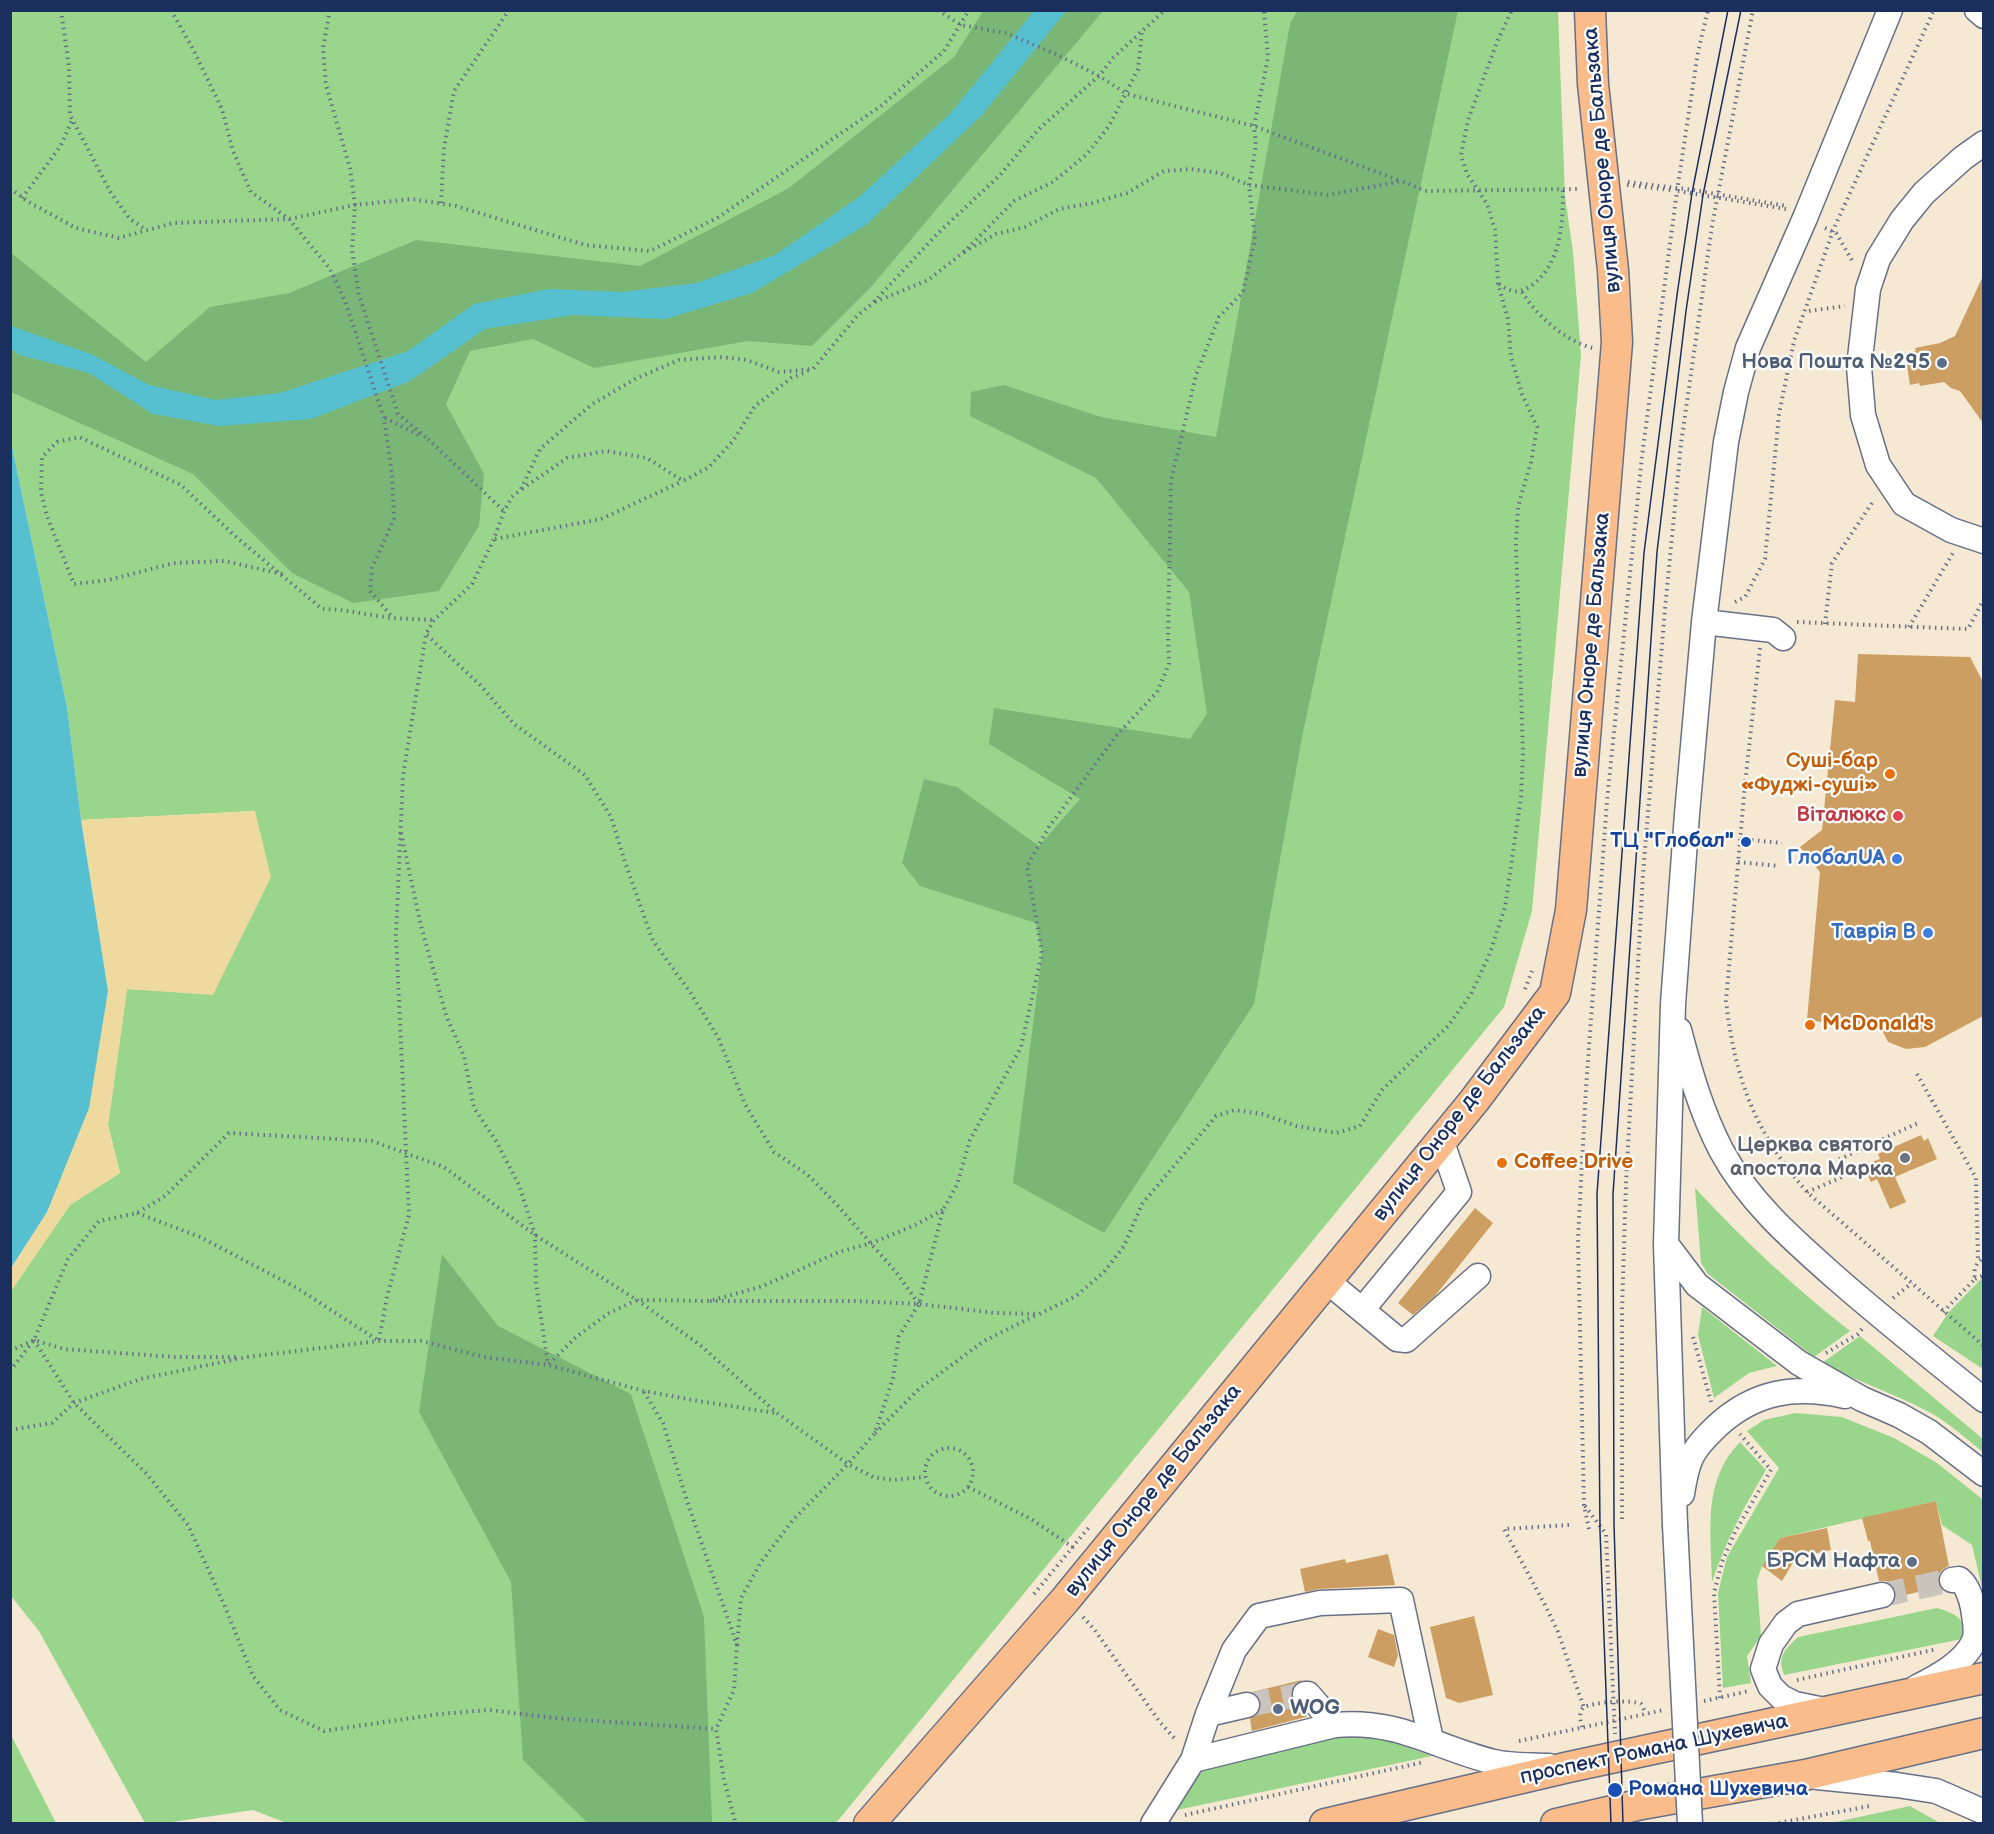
<!DOCTYPE html>
<html>
<head>
<meta charset="utf-8">
<style>
	body { margin:0 }
	#map { position:relative; width:1994px; height:1834px; overflow:hidden; background:#f5e9d3; font-family:"Balsamiq Sans",sans-serif }
	canvas { display:block }
	.frame { position:absolute; inset:0; border:12px solid #1b2f5e; pointer-events:none }
</style>
</head>
<body>
<div id="map">
<canvas width="1994" height="1834"></canvas>
<div class="frame"></div>
</div>
<script>
const context = document.querySelector('canvas').getContext('2d');
context.lineJoin = 'round';
function fillPath(path, color) {
  context.fillStyle = color;
  context.fill(path, 'evenodd');
}
function strokePath(path, color, width, dash) {
  context.strokeStyle = color;
  context.lineWidth = width;
  context.lineCap = dash ? 'butt' : 'round';
  context.setLineDash(dash || []);
  context.stroke(path);
}
function label(font, color, halo, rows, align = 'center') {
  context.font = font + ' "Balsamiq Sans",sans-serif';
  context.lineWidth = 4.5;
  context.setLineDash([]);
  context.textBaseline = 'middle';
  context.strokeStyle = halo;
  context.fillStyle = color;
  for (const [text, x, y, turn = 0] of rows) {
    context.save();
    context.translate(x, y);
    context.rotate((+turn || 0) * Math.PI / 180);
    context.textAlign = isNaN(turn) ? turn : align;
    if (halo) context.strokeText(text, 0, 0);
    context.fillText(text, 0, 0);
    context.restore();
  }
}
fillPath(new Path2D(`
	M10,11H1558L1565,196L1573,252L1581,355L1532,911L1504,1007L836,1823L289,1824L253,1810L165,1823H145L39,1631L11,1596V1291L70,1205L120,1173L108,1125L127,989L213,994L254,811L81,820L67,707L11,442Z
	M1695,1188C1743,1240 1795,1288 1850,1331L1814,1357L1708,1274L1701,1263Z
	M1983,1277V1369L1933,1336L1948,1313Z
	M1702,1307L1777,1366L1749,1373L1714,1398L1698,1335Z
	M1860,1336L1983,1439V1452C1965,1438 1947,1421 1927,1411C1893,1393 1856,1381 1822,1363Z
	M1795,1413L1842,1417L1894,1438L1937,1463L1981,1498L1983,1502V1592L1972,1545L1942,1525L1936,1501L1780,1538L1762,1566L1757,1580L1761,1636L1747,1656L1751,1683L1723,1688L1718,1593L1727,1557L1779,1468L1747,1431L1764,1420Z
	M1740,1442L1766,1470C1744,1507 1726,1540 1712,1582C1711,1531 1702,1481 1740,1442Z
	M1937,1608C1954,1613 1968,1618 1962,1639L1784,1675C1777,1657 1785,1649 1798,1637Z
	M1365,1733L1432,1756L1177,1810L1196,1778L1207,1767L1332,1735Z
	M10,1735H11L56,1823H11Z
	M1910,1806L1940,1823H1831Z`), '#99d68b');
fillPath(new Path2D(`
	M983,11H1103L872,286L812,346L748,341L594,368L533,339L470,351L446,404L484,474L479,526L439,591L353,603L292,573L193,474L11,392L10,252L146,362L210,307L289,293L416,240L640,266L789,188L954,57Z
	M1297,11H1458L1303,732L1254,1004L1104,1233L1013,1183L1042,953L1036,923L920,886L902,863L924,779L957,787L1039,846L1080,799L989,744L994,708L1190,739L1207,714L1189,592L1096,478L970,416L971,392L1004,385L1101,417L1216,437L1290,24Z
	M442,1254L498,1326L631,1394L704,1617L712,1823H588L523,1760L511,1582L419,1412Z`), '#7ab777');
fillPath(new Path2D(`
	M255,811L271,877L213,995L127,989L108,1125L120,1173L70,1205L11,1291V1268L47,1212L108,991L81,820Z`), '#eeda9e');
fillPath(new Path2D(`
	M1034,11H1066L982,115L866,225L752,293L665,319L573,315L485,329L410,381L311,419L219,426L153,414L89,373L20,355L11,349V326L93,355L149,385L216,400L280,393L408,351L474,304L549,289L622,292L697,283L775,255L859,197L950,114Z
	M11,442L67,707L81,820L108,991L89,1108L47,1212L11,1268Z`), '#56c0d1');
fillPath(new Path2D(`
	M1983,276V423L1960,391L1951,388L1944,382L1920,386L1919,383L1910,385L1905,353L1916,351L1915,348L1940,343L1955,336Z
	M1858,654L1970,657L1983,682V1016L1925,1047L1906,1049L1888,1042L1882,1030L1807,1020L1820,872L1800,847L1822,830L1835,700L1855,702Z
	M1921,1135L1924,1141L1928,1138L1937,1159L1895,1177L1906,1202L1890,1209L1877,1179L1871,1182L1864,1165L1880,1159L1878,1154Z
	M1475,1208L1493,1223L1435,1296L1413,1315L1398,1303Z
	M1936,1501L1949,1566L1943,1569L1939,1574L1938,1581L1940,1587L1896,1597V1591L1892,1585L1886,1581H1879L1870,1541H1868L1862,1518Z
	M1827,1528L1831,1550L1796,1558L1782,1581L1762,1566L1780,1538Z
	M1388,1554L1395,1585L1319,1589L1305,1592L1300,1569L1345,1559L1346,1563Z
	M1474,1616L1493,1695L1459,1703L1446,1698L1430,1627Z
	M1378,1629L1394,1635L1398,1655L1394,1667L1368,1657Z
	M1302,1680L1293,1686L1291,1695L1293,1702L1307,1715L1306,1717L1252,1731L1250,1719L1257,1715L1260,1710L1261,1702L1258,1696L1252,1692Z`), '#cd9e61');
strokePath(new Path2D(`
	M1882,1595L1952,1580
	M1247,1705L1305,1694`), '#c9c4bc', 24, [24, 12]);
const minor = new Path2D(`
	M1977,10L1984,16
	M1984,143L1963,158L1924,193L1902,220L1878,259L1868,289L1859,367L1863,415L1878,465L1904,504L1951,530L1984,541
	M1704,622L1773,630L1783,638
	M1679,1030C1690,1072 1701,1111 1721,1150C1749,1202 1793,1240 1836,1278C1884,1320 1934,1360 1984,1400
	M1666,1244L1697,1285L1799,1363L1862,1399L1899,1415L1929,1432L1984,1474
	M1327,1281L1362,1310L1459,1192L1442,1142
	M1362,1310L1397,1339L1406,1340L1478,1276
	M1682,1494C1684,1481 1687,1464 1693,1454C1699,1443 1709,1434 1717,1426C1755,1391 1796,1385 1845,1396
	M1675,1525L1666,1244L1673,1004L1687,814L1704,622L1726,442L1736,392L1748,348L1805,218L1890,10
	M1917,1687C1937,1677 1965,1662 1974,1641C1978,1632 1974,1617 1973,1608C1971,1598 1968,1586 1959,1579L1952,1580
	M1305,1694H1308L1335,1725
	M1824,1710L1795,1704L1781,1697L1770,1686L1763,1669L1771,1644L1786,1623L1798,1614L1882,1595
	M1208,1714L1247,1705
	M1193,1760L1335,1725C1399,1719 1436,1748 1494,1762C1511,1766 1531,1765 1549,1766
	M1817,1777L1897,1785L1936,1791L1984,1812
	M1153,1824L1193,1760L1208,1714L1234,1650L1259,1616L1320,1603L1401,1600L1431,1740`);
const major = new Path2D(`
	M869,1824L1065,1600L1474,1101L1555,993L1571,910L1617,342L1613,270L1593,84L1590,10
	M1325,1824L1569,1767L1984,1678
	M1556,1824L1642,1804L1805,1775L1984,1733`);
strokePath(minor, '#677087', 27);
strokePath(major, '#677087', 33);
strokePath(new Path2D(`
	M61,10L69,67L70,115L111,193L130,219L146,230
	M171,10L193,49L222,109L233,151L251,192L289,219L330,269L345,301L384,418L392,475L394,519L372,568L370,591L393,618
	M330,10L323,48L326,85L350,168L355,205L352,250L359,295L398,414L428,439
	M938,10L961,25L1006,33L1058,55L1099,76L1127,94L1254,126L1401,181
	M1628,182L1693,190L1787,206
	M1627,185L1671,190
	M10,188L27,201L76,228L119,238L173,223L289,219L355,205L412,199L456,206L585,245L650,251L717,218L881,106L944,51L969,10
	M1678,191L1786,209
	M22,198L60,147L72,121
	M441,203L444,148L454,91L509,10
	M1825,228L1836,233L1853,262
	M964,252L996,234L1025,227L1059,209L1092,203L1127,193L1164,171L1191,169L1220,173L1249,185L1328,195L1402,181L1425,191L1580,189
	M1499,284C1511,293 1520,294 1532,285C1561,264 1563,223 1563,190
	M1522,292C1536,315 1566,342 1593,348
	M875,302L928,280L964,252L1014,201L1053,182L1087,154L1109,126L1138,69L1142,31
	M1809,311L1845,306
	M385,418L421,436
	M428,439L504,511
	M522,489L567,458L606,451L647,458L683,481L709,467L733,441L755,406L791,378L808,371
	M495,539L601,519L683,481
	M282,574L225,561L174,563L108,580L74,584L47,516L41,492L42,457L57,442L79,437L181,485L235,536L322,609C345,609 368,615 392,618C406,619 420,619 434,620
	M1735,602L1745,597L1765,559L1779,414L1794,341L1834,228L1934,10
	M1797,622L1968,629L1984,599
	M1825,624L1832,563L1874,500
	M1909,627L1953,553
	M427,635L480,685L514,724L585,775L611,817L625,862L653,941L690,992L718,1037L745,1104L774,1152L808,1175L837,1205L896,1272L919,1304
	M1760,648L1745,784L1726,1001C1735,1079 1755,1133 1807,1192L1984,1346
	M401,833L421,926L447,1018L464,1056L474,1108L496,1141L519,1185L535,1235L536,1284L548,1365
	M1740,839L1782,843
	M1738,862L1779,866
	M1525,989L1532,971
	M1917,1074L1976,1178L1978,1262
	M1807,1192L1845,1176L1838,1160L1918,1123
	M137,1213L200,1237L297,1288L379,1341L387,1297L409,1215L396,935L403,776L426,634L434,620L472,584L494,539L504,511L512,497L521,489L540,449L591,405L635,379L679,360L720,357L747,360L779,372L813,369L858,315L872,304L936,235L1000,175L1038,130L1099,76L1113,58L1165,10
	M1975,1279L1984,1275
	M1893,1298L1912,1283
	M710,1301H854L919,1304L995,1313L1039,1314L1076,1296L1104,1272L1124,1246L1142,1204L1216,1116L1235,1110L1262,1114L1297,1126L1336,1133L1360,1126L1382,1090L1448,1026L1471,994L1490,953L1505,907L1521,797L1523,752L1516,544L1518,507L1531,462L1537,427L1522,394L1511,357L1508,319L1498,284L1495,230L1487,204L1467,174L1461,155L1468,120L1497,42L1512,10
	M1943,1312L1975,1279C1973,1269 1976,1263 1984,1257
	M1693,1337L1711,1402
	M34,1340L74,1403L145,1472L188,1525L223,1602L253,1676L280,1710L324,1731L439,1714L489,1710L553,1718L716,1729
	M10,1351L34,1340L64,1349L175,1357H237
	M1826,1353L1858,1334L1862,1329
	M549,1364L576,1337L609,1313L637,1300L710,1301L763,1286L839,1252L872,1243L913,1226L943,1210
	M10,1371L34,1340L68,1259L99,1221L137,1213L165,1196L229,1133L372,1141L444,1167L535,1235L637,1300L700,1345L777,1413L848,1464L873,1477L893,1480L924,1477
	M644,1392L663,1423L689,1507L737,1645L734,1690L716,1729L724,1780L736,1824
	M10,1430L52,1423L74,1403L140,1379L247,1357L379,1341H421L484,1357L548,1365L644,1391L698,1401L776,1413
	M875,1433L919,1389L984,1341L1038,1314
	M925 1472a24 24 0 1 1 48 0a24 24 0 1 1-48 0Z
	M968,1487L1031,1519L1074,1548
	M1585,1506L1606,1534L1615,1734
	M1622,1519V1310L1626,1183L1643,874L1665,609L1681,444L1712,226L1753,10
	M1569,1525L1504,1529L1545,1605L1558,1632L1584,1708
	M1589,1529L1584,1505L1578,1239L1586,1088L1607,801L1642,456L1677,191L1698,52L1708,10
	M1034,1594L1090,1526
	M1083,1617L1094,1629L1159,1721L1176,1740
	M737,1645L741,1598L761,1562L793,1520L848,1464L875,1433L893,1378L899,1336L919,1304L943,1210L957,1185L970,1140L1021,1047L1042,953L1027,866L1049,827L1116,736L1157,692L1169,664L1168,636L1171,481L1196,375L1219,317L1243,292L1255,239L1249,185L1256,146L1254,126L1268,58L1264,10
	M1797,1680L1937,1649
	M1720,1698L1714,1593L1722,1562L1735,1532L1771,1470L1740,1434
	M1704,1701L1749,1691
	M1582,1727C1581,1722 1578,1713 1583,1708C1591,1702 1633,1699 1641,1704L1646,1714
	M1519,1741L1664,1710
	M1185,1815L1424,1762
	M1773,1824L1870,1806`), '#677087', 4, [1.5, 4.5]);
strokePath(minor, '#fff', 24);
strokePath(major, '#fabc8b', 30);
strokePath(new Path2D(`
	M1611,1824L1600,1531L1597,1194L1644,553L1677,295L1692,193L1728,10
	M1623,1824L1614,1524L1613,1194L1657,552L1686,311L1703,195L1741,10`), '#1b2f5e', 1.5);
const minorBridge = new Path2D(`
	M1675,1525L1690,1824`);
strokePath(minorBridge, '#677087', 27, []);
strokePath(minorBridge, '#fff', 24);
for (const [x, y, r, color] of [
	[1942,363,6,"#5c6f8a"],
	[1890,774,6,"#e8710a"],
	[1898,816,6,"#e0444e"],
	[1746,842,6,"#1a4fb4"],
	[1897,859,6,"#3f7fe0"],
	[1928,933,6,"#3f7fe0"],
	[1810,1025,6,"#e8710a"],
	[1905,1158,6,"#6b7280"],
	[1502,1163,6,"#e8710a"],
	[1912,1562,6,"#5c6f8a"],
	[1278,1709,6,"#5c6f8a"],
	[1615,1790,8,"#1a4fb4"]
]) {
  const dot = new Path2D();
  dot.arc(x, y, r, 0, 2 * Math.PI);
  context.fillStyle = color;
  context.fill(dot);
  strokePath(dot, '#fff', 2);
}
label('21px', '#1b2f5e', '#fff', [
	["вулиця Оноре де Бальзака",1603,160,-95],
	["вулиця Оноре де Бальзака",1592,645,-85],
	["вулиця Оноре де Бальзака",1460,1114,-52],
	["вулиця Оноре де Бальзака",1154,1491,-51],
	["проспект Романа Шухевича",1654,1750,-12]
]);
label('bold 21px', '#4e5e75', '#fff', [
	["Нова Пошта №295",1930,363],
	["БРСМ Нафта",1900,1562],
	["WOG",1290,1709,"left"]
], 'right');
label('bold 21px', '#c56008', '#fff', [
	["Суші-бар",1878,762,"right"],
	["«Фуджі-суші»",1878,786,"right"],
	["McDonald's",1822,1025],
	["Coffee Drive",1514,1163]
], 'left');
label('bold 21px', '#be3a42', '#fff', [
	["Віталюкс",1886,816]
], 'right');
label('bold 21px', '#164399', '#fff', [
	["ТЦ \"Глобал\"",1734,842],
	["Романа Шухевича",1628,1790,"left"]
], 'right');
label('bold 21px', '#366cbe', '#fff', [
	["ГлобалUA",1885,859],
	["Таврія В",1916,933]
], 'right');
label('bold 21px', '#5b616d', '#fff', [
	["Церква святого",1893,1146],
	["апостола Марка",1893,1170]
], 'right');
</script>
</body>
</html>
